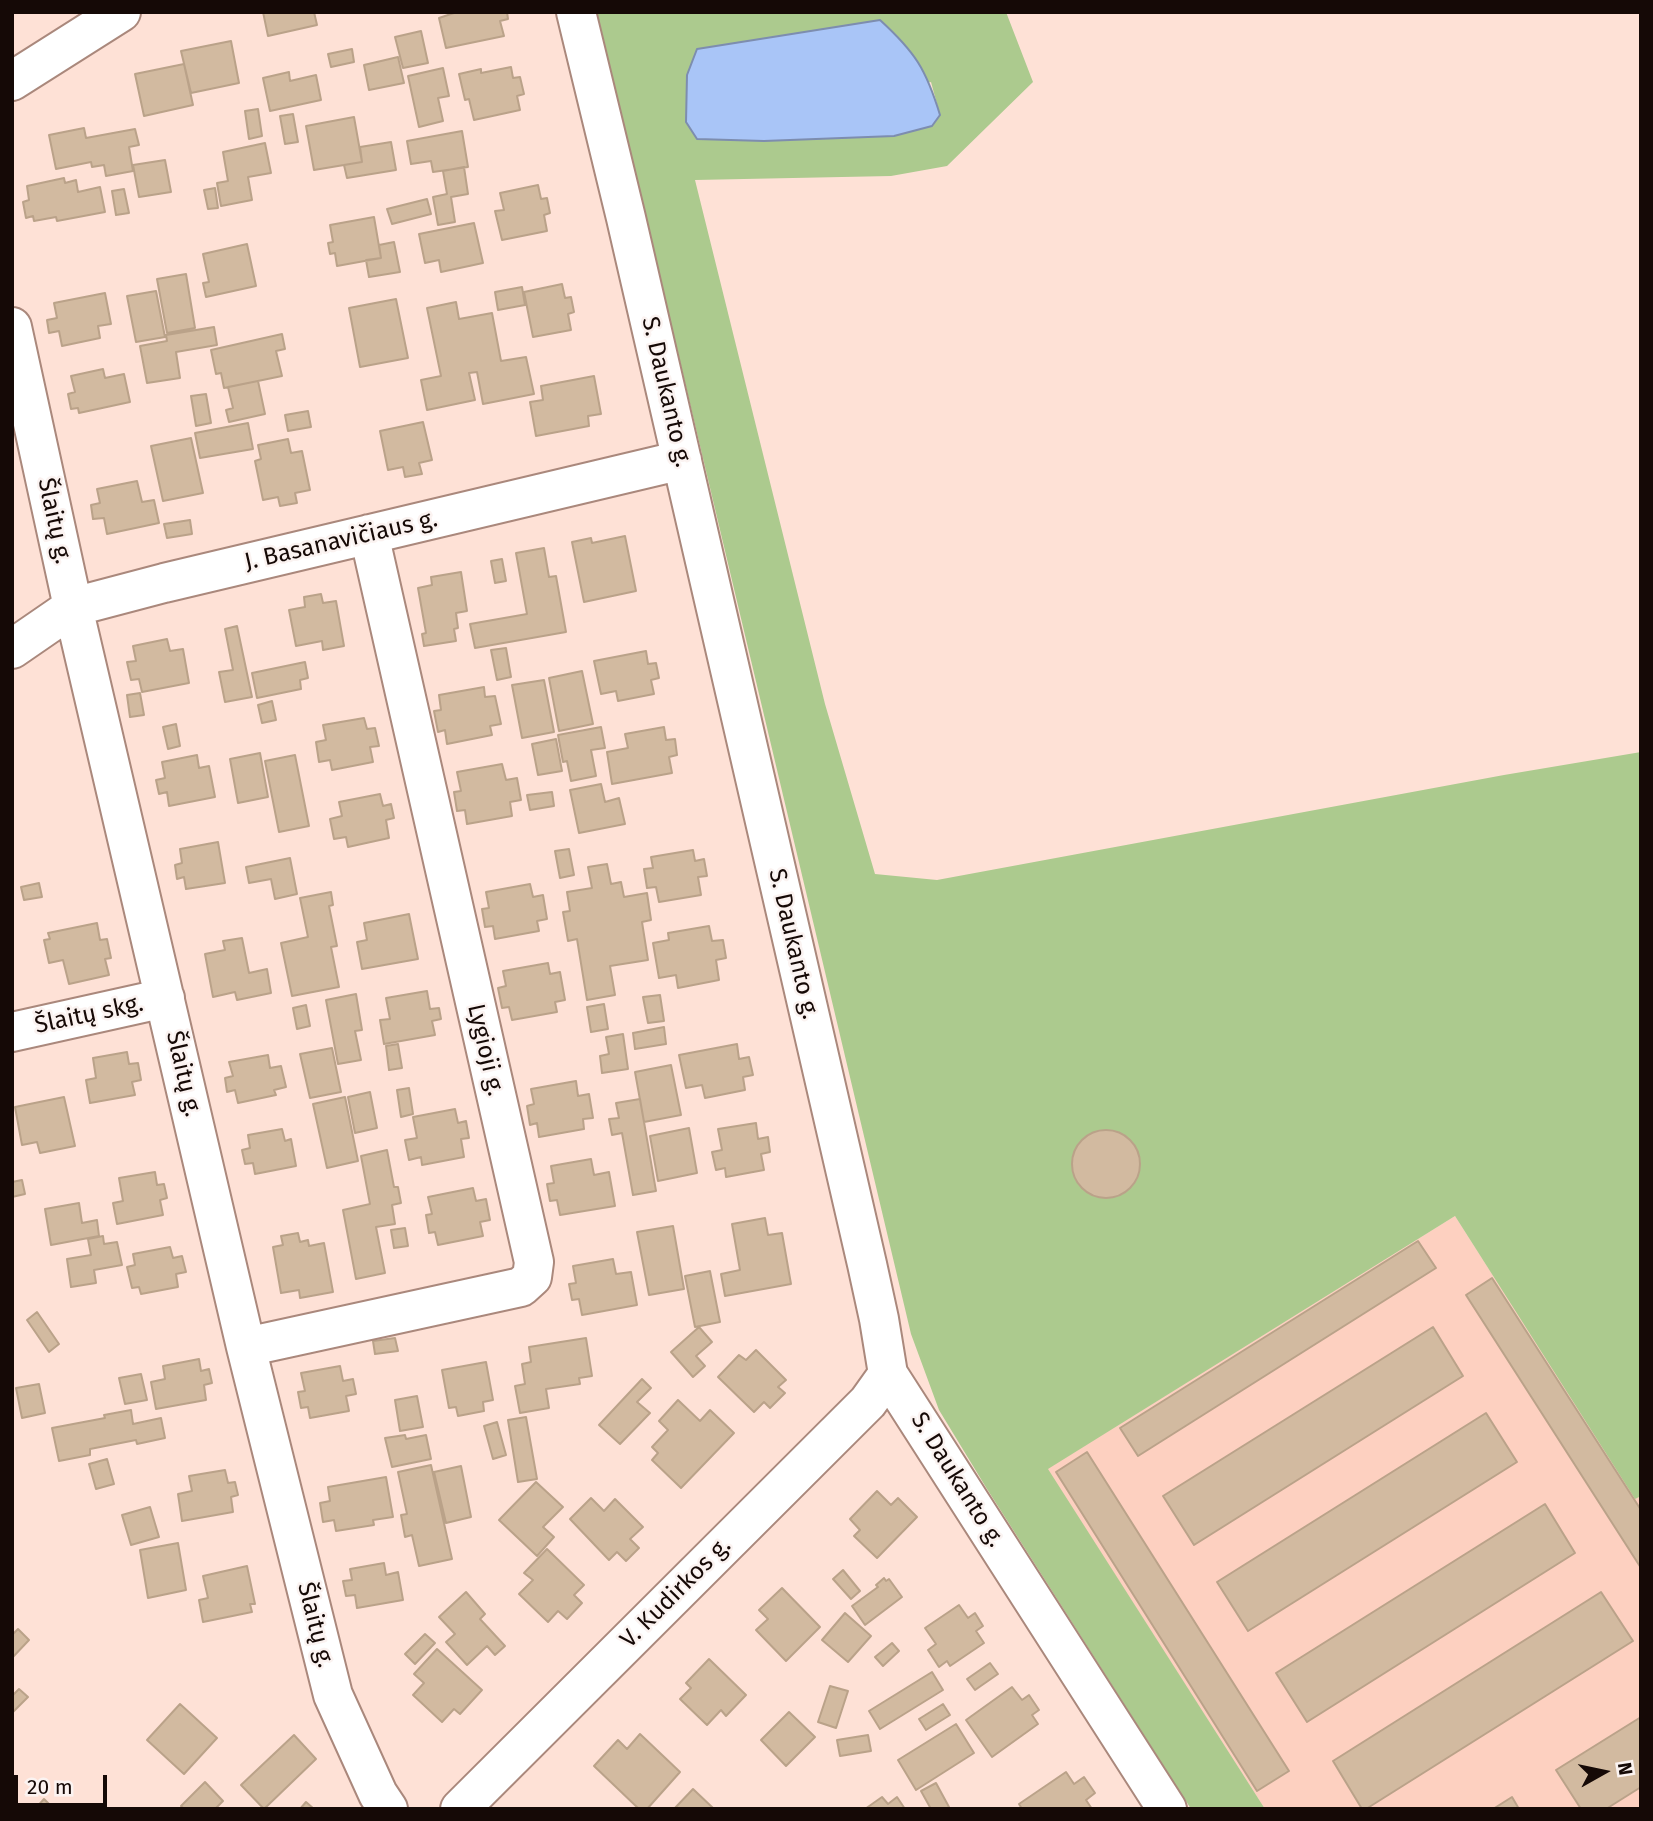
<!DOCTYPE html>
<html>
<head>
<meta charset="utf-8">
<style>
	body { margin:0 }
	#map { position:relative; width:1653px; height:1821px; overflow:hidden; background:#fee1d6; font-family:"Fira Sans",sans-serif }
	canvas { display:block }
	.frame { position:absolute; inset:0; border:14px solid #150906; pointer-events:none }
	.north { position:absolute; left:1569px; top:1737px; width:70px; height:70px; -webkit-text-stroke:5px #fbf3f1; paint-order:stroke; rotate:81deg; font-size:19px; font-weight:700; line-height:28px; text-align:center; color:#150906 }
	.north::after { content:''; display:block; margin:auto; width:24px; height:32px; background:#150906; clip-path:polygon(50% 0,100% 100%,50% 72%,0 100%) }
	.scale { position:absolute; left:14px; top:1775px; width:93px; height:32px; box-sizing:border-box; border:4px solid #150906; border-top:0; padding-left:9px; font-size:21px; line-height:24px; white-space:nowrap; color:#150906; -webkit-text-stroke:5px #fbf3f1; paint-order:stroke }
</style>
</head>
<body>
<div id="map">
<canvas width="1653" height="1821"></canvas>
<div class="frame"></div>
<div class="north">N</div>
<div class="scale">20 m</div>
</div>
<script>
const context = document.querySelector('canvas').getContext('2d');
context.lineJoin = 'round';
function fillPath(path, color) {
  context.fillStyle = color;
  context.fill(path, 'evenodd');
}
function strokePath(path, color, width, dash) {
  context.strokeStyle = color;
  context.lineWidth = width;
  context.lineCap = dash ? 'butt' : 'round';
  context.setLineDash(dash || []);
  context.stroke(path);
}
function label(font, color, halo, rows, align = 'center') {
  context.font = font + ' "Fira Sans",sans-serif';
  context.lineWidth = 5;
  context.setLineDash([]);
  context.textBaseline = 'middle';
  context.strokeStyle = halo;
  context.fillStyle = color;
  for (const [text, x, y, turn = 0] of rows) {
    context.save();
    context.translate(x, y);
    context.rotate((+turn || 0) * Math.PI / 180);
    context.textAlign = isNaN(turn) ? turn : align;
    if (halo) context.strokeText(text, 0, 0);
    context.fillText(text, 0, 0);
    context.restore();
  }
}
fillPath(new Path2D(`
	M1455,1216L1635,1498L1641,1496V1809H1265L1047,1469Z`), '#fdd0c0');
fillPath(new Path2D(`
	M597,12H1006L1033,82L947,166L891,176L695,180L825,704L875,874L937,880L1504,775L1641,752V1496L1635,1499L1455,1216L1048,1469L1265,1809H1191L987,1489L939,1410L911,1334ZM931,82L940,115L932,126L894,136L764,141L697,139Z`), '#acca8e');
const water = new Path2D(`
	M880,20C915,52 926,69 940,115L932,126L894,136L764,141L697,139L686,122L687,75L697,49Z`);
fillPath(water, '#a9c5f7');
strokePath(water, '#7d8daf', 2);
const building = new Path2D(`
	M263,12H314L317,25L268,36Z
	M457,12H507L508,19L500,21L504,36L446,48L439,18Z
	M421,31L428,63L403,68L395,37Z
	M231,41L239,83L191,93L181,51Z
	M352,49L354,62L331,67L328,54Z
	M398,57L404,83L369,90L364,65Z
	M184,64L193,105L144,116L135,74Z
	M511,67L513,78L520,77L524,94L517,96L520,110L474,120L469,99L465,100L459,74L481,69V73Z
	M443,68L449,96L438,98L443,121L419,127L408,76Z
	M289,72L290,81L316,75L321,100L270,111L263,78Z
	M258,109L262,136L249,139L245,111Z
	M293,114L298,142L285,144L280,116Z
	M354,117L362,162L314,170L306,126Z
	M84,128L86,138L135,129L139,145L129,147L133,171L106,176L104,165L92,167L91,162L56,169L49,135Z
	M462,131L468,167L433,172L431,161L411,164L407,141Z
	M391,142L396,170L347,178L344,165L362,162L360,147Z
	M265,143L271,173L248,177L252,200L221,206L217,183L228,181L223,152Z
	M165,160L171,192L139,197L133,165Z
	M464,167L468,194L451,197L455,222L438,225L433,197L447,194L443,171Z
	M64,178L65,183L76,180L78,192L100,187L105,212L57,221L56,217L34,221L33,216L26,218L23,202L29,200L27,186Z
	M538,185L541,199L547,198L550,213L544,215L547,231L502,240L495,211L504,210L500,193Z
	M215,188L218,208L208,209L204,190Z
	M124,189L129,213L116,215L112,191Z
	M427,199L431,214L392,224L387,209Z
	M374,217L381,258L337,266L335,253L330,254L328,243L333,242L330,225Z
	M474,223L483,263L441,272L439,260L425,263L419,234Z
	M394,242L400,272L369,277L366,260L381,258L379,245Z
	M247,244L256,286L206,297L203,283L209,282L203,254Z
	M186,274L195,328L167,333L157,279Z
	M562,284L565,298L571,297L574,312L568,314L571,330L533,337L524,292Z
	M522,287L525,305L498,310L495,292Z
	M156,291L165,337L136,342L127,296Z
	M105,293L111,324L98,326L100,338L62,346L59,331L49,333L47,320L57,318L54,303Z
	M396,299L408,358L360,367L349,308Z
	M456,302L459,319L492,313L501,361L526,357L534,394L483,404L477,372L469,373L475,400L427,410L421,380L441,376L427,308Z
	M214,327L217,345L176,352L180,378L147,383L140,346L167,341L166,335Z
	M282,334L285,349L276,351L282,376L224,388L221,373L216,374L211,350Z
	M103,369L105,378L124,374L130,402L79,413L78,408L71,409L68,394L75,392L71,376Z
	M594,376L601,414L588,416L589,426L536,436L530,402L543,400L541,386Z
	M258,381L265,414L229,422L226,410L233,408L228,387Z
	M206,394L211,423L196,426L191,396Z
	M308,411L311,427L288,431L285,415Z
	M423,422L432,460L419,463L422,474L405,477L403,467L388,470L380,431Z
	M248,423L253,449L200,458L195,433Z
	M191,438L203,493L163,501L151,446Z
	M288,439L291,453L302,451L310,490L295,493L297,503L280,506L278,497L263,500L255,461L261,459L258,445Z
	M137,481L142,502L154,500L159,523L107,534L104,518L93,519L91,505L100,503L97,489Z
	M190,520L192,534L167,538L164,524Z
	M625,536L636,591L584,602L572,542L591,538L592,543Z
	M544,548L549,577L556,576L566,632L475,648L470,624L527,614L516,553Z
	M502,559L506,581L495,583L491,561Z
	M461,572L467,611L456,613L458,628L454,629L456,641L424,646L422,634L426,633L418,588L432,585L431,577Z
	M321,594L323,603L336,601L344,646L323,650L322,641L296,646L289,610L305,607L304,597Z
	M237,626L252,697L225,702L219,672L233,670L225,629Z
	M167,639L170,651L183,649L189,683L142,692L139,679L131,680L127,662L136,661L133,646Z
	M506,648L511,677L497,680L491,650Z
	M646,651L648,664L656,663L659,678L651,680L654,694L618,701L616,691L601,694L594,661Z
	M305,662L308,678L300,680L301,689L257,698L252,673Z
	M582,671L593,724L559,731L549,678Z
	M544,680L554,732L522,738L512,685Z
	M484,687L485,697L495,696L501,724L490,726L492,735L447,744L445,730L438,732L434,711L441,710L439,695Z
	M140,693L144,715L130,717L127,695Z
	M272,701L276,720L262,723L258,705Z
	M364,718L367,729L375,728L379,746L370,747L373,762L332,770L330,760L319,762L316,742L326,740L323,725Z
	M176,724L180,746L168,749L163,727Z
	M601,727L605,748L591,750L596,776L571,781L567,761L563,762L558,735Z
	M664,727L666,740L675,739L677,755L669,757L672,773L612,784L607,752L628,748L625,734Z
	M556,739L562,771L538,775L532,744Z
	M260,753L268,797L238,803L230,759Z
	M197,755L199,768L209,766L215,797L169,806L167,792L159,794L156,780L165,778L162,762Z
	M295,755L309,826L279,832L265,761Z
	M502,764L506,780L517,778L521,800L510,802L512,816L467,824L465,810L457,811L454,792L461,791L457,772Z
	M601,784L605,802L619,798L625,824L579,833L570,790Z
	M552,792L554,806L530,810L527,795Z
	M380,794L383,806L391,804L394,818L386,820L389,838L348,847L346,837L334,839L330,819L342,816L339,802Z
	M218,842L225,883L186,889L184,877L177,879L175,865L182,863L180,849Z
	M569,849L574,875L560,878L555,851Z
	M693,850L695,861L704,859L707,876L698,877L701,895L659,902L656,887L647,888L644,869L653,868L651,857Z
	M290,858L297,894L275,899L271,879L249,883L246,867Z
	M607,864L611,884L621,882L624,897L647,893L651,920L642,922L648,960L610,966L615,995L587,1000L577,939L568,941L563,912L570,911L567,892L592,888L588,867Z
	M39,883L42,897L24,900L21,887Z
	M530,884L533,897L543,895L547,919L537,921L539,931L495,939L493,926L485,927L482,909L489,908L486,892Z
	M331,892L333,905L329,906L337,946L331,947L339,987L292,996L281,943L308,937L300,898Z
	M409,914L418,959L362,969L357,942L367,940L364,923Z
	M97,923L100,940L107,939L111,958L105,959L109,975L69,984L63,960L49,963L44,940L50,939L48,933Z
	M709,926L712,941L723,940L726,958L716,960L719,980L678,988L676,975L659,978L653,943L669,940L668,933Z
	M242,938L249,973L267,969L271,993L237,1000L235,992L213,997L205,954L225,950L223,941Z
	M548,963L550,974L560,972L565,1000L555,1002L557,1012L512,1020L509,1007L502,1008L498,988L506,986L503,971Z
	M427,991L430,1009L439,1008L441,1019L432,1021L435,1035L384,1044L380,1020L390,1019L386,998Z
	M356,994L362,1030L355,1031L361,1060L338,1064L326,1000Z
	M660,995L664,1021L648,1023L643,997Z
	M604,1004L608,1029L591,1032L587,1007Z
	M306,1005L310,1026L297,1029L293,1008Z
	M664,1027L666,1044L635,1049L633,1033Z
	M623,1034L628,1069L602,1073L600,1056L609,1054L606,1037Z
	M398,1044L402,1068L389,1070L386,1046Z
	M737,1044L739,1059L749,1057L753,1075L743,1077L745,1090L705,1098L702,1085L686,1088L679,1055Z
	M332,1048L341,1092L310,1098L300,1054Z
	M127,1052L129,1064L138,1063L141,1080L132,1082L135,1095L90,1103L86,1080L96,1078L93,1058Z
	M268,1055L270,1068L281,1066L286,1087L274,1090L276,1095L238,1103L235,1090L227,1092L225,1078L233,1076L229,1062Z
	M671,1065L681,1115L644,1122L635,1072Z
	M576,1081L578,1096L589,1094L593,1118L583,1119L584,1129L539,1137L537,1123L530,1125L527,1106L534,1104L531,1089Z
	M409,1088L413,1114L401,1117L397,1090Z
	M370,1092L377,1128L355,1133L348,1097Z
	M64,1097L75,1146L40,1153L37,1142L22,1145L15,1107Z
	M345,1097L358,1161L327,1168L313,1104Z
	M640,1099L656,1191L633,1195L622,1133L612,1135L609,1119L619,1118L616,1103Z
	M455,1109L458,1123L466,1121L469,1138L461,1139L464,1157L422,1165L421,1157L409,1160L405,1140L417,1138L413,1117Z
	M756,1123L758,1139L768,1137L770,1152L761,1154L764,1170L726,1177L725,1168L716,1170L712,1152L722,1150L718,1129Z
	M689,1128L697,1173L658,1181L650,1136Z
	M282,1129L285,1141L291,1139L296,1166L255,1174L253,1163L245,1164L242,1150L250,1148L248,1135Z
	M1072 1164a34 34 0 1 1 68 0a34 34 0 1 1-68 0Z
	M387,1150L394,1187H398L401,1203L392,1205L395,1224L376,1227L385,1273L356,1279L343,1210L370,1204L361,1156Z
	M591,1159L594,1175L609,1172L615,1206L560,1215L557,1200L550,1201L547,1184L554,1183L551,1166Z
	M155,1172L157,1185L164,1184L167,1198L160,1200L163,1215L117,1224L113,1203L123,1201L119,1178Z
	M22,1180L25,1194L12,1197V1182Z
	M473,1188L476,1201L486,1199L490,1220L480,1222L483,1236L438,1245L435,1232L429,1233L426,1215L432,1214L428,1197Z
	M79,1203L82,1223L97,1220L99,1236L51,1245L45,1209Z
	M765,1218L768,1235L782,1233L791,1284L725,1296L721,1274L740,1270L732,1224Z
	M673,1226L684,1289L649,1295L637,1232Z
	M405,1228L408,1246L394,1248L391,1230Z
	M298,1233L300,1242L308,1240L309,1246L324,1243L333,1292L300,1298L299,1290L281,1293L273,1247L283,1245L281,1236Z
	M103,1236L104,1244L117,1242L122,1265L94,1270L96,1283L71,1287L67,1259L91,1255L88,1239Z
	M1418,1241L1436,1268L1138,1456L1120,1428Z
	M170,1247L173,1258L182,1256L186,1272L176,1274L178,1287L141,1294L139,1287L132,1288L127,1267L135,1265L133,1254Z
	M613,1259L616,1274L631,1272L637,1305L582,1315L579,1299L572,1300L569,1284L576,1283L573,1266Z
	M710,1271L720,1322L695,1327L685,1276Z
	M1492,1278L1641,1510V1568L1466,1295Z
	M37,1312L59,1344L49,1352L27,1320Z
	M699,1327L712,1342L696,1356L705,1366L693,1377L671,1352Z
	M1433,1327L1463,1376L1194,1545L1163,1496Z
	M395,1338L398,1351L375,1354L373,1341Z
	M586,1338L592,1376L579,1378L580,1384L546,1389L549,1408L520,1413L515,1386L525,1384L522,1364L531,1362L529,1347Z
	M756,1350L786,1380L778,1387L785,1393L770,1408L764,1402L754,1412L718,1377L739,1355L746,1360Z
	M199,1359L201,1371L209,1369L212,1383L204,1385L206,1400L156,1409L151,1382L165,1379L163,1366Z
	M486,1362L493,1400L483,1402L484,1411L458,1416L456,1407L449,1408L442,1370Z
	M340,1366L343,1381L353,1379L356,1394L346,1396L349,1411L310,1418L308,1407L301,1408L298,1392L305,1391L301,1373Z
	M141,1374L147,1400L125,1404L119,1378Z
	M642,1379L651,1388L637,1402L650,1413L620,1444L599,1425Z
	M39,1384L45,1413L22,1418L16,1388Z
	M417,1396L423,1427L400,1431L395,1400Z
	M678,1400L700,1421L710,1410L734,1433L681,1488L652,1460L658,1453L652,1447L668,1430L659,1421Z
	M131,1410L133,1424L161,1418L165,1438L137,1444L136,1440L90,1449V1455L59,1461L52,1428L105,1418L104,1415Z
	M1486,1413L1517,1462L1248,1631L1217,1582Z
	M526,1417L537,1479L518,1482L508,1420Z
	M497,1422L506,1455L493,1459L484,1426Z
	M405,1435L406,1439L426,1435L431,1459L392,1467L385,1438Z
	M1087,1452L1289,1771L1257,1791L1056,1472Z
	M107,1459L114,1484L96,1489L89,1464Z
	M431,1465L452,1559L419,1566L412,1535L405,1537L401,1515L407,1514L398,1472Z
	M461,1466L471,1517L446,1523L434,1472Z
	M225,1470L228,1483L235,1482L238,1495L231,1497L233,1512L182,1521L178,1494L192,1491L189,1476Z
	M386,1477L393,1517L373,1520L374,1525L336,1531L334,1520L323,1522L320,1503L330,1501L328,1487Z
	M536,1482L563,1507L543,1527L554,1537L537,1556L499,1520Z
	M877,1491L891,1505L898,1498L917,1517L877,1558L854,1536L860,1530L850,1519Z
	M591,1498L604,1511L615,1499L643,1527L630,1539L639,1548L626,1561L617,1552L609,1560L570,1519Z
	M1545,1504L1575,1553L1307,1722L1276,1673Z
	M150,1507L159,1537L131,1545L122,1515Z
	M178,1543L186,1590L148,1598L140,1550Z
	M547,1549L584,1585L574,1595L582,1603L567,1619L558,1611L548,1622L519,1594L533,1580L524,1573Z
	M384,1563L386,1575L398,1572L403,1600L357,1608L355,1595L346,1596L343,1581L352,1580L350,1569Z
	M247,1566L255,1604H250L252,1612L203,1622L199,1600L208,1598L203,1576Z
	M843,1570L860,1591L851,1599L833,1579Z
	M884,1578L886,1581L889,1579L902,1597L865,1625L852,1606L878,1587L876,1585Z
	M782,1588L820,1627L786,1661L756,1630L768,1619L759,1610Z
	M466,1592L485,1614L480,1619L505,1646L495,1655L487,1646L467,1665L446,1642L455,1634L439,1617Z
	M1601,1592L1633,1641L1366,1809H1362L1333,1761Z
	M959,1605L968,1618L975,1613L983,1626L976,1631L984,1643L950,1666L947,1661L939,1667L928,1650L936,1644L925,1628Z
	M845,1613L871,1636L848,1662L822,1640Z
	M18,1629L29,1640L12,1658V1635Z
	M425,1634L435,1643L415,1664L405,1654Z
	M892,1643L899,1651L883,1666L875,1657Z
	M437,1649L482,1690L460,1714L454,1709L442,1722L413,1695L424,1683L414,1674Z
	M709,1659L746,1695L726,1716L721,1710L707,1725L680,1699L691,1688L686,1683Z
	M990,1663L998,1674L975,1690L967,1679Z
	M932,1672L943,1690L880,1729L869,1711Z
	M830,1686L848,1691L836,1728L818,1722Z
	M1012,1687L1022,1700L1029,1695L1039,1710L1032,1715L1038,1724L992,1757L966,1720Z
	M19,1689L28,1697L12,1713V1696Z
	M180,1704L217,1738L184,1774L147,1740Z
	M943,1704L950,1715L926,1730L919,1719Z
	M789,1712L815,1737L786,1766L761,1740Z
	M1641,1717V1787L1606,1809H1581L1556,1770Z
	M956,1724L974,1753L916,1790L898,1760Z
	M640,1734L680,1772L647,1809H639L594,1766L618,1740L627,1749Z
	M294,1735L316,1759L264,1809L241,1785Z
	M868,1735L871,1751L840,1756L837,1740Z
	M1066,1772L1074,1784L1084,1777L1095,1793L1086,1800L1092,1809H1022L1019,1804Z
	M205,1782L223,1801L215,1809H184L181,1806Z
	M936,1783L949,1807L946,1809H931L921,1791Z
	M693,1789L713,1808V1809H674Z
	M882,1797L888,1804L897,1797L905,1809H865Z
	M1512,1797L1519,1809H1493Z
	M44,1799L54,1809H35Z
	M306,1802L314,1809H300Z`);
fillPath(building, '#d2baa0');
strokePath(building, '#baa289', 2);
const minor = new Path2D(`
	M576,12L626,218L867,1264L879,1319L888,1374L1167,1809
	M12,81L121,12
	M12,327L73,607L246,1347L333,1695L378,1794L388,1809
	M12,649L73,607L164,583L682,460
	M12,1032L165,998
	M246,1347L521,1287L532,1277L534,1262L369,534
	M460,1809L868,1402L888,1374`);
strokePath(minor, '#aa887c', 42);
strokePath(minor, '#fff', 38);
label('24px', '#150906', '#fbf3f1', [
	["S. Daukanto g.",666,392,77],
	["Šlaitų g.",54,521,78],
	["J. Basanavičiaus g.",341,541,-13],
	["S. Daukanto g.",793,944,77],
	["Šlaitų skg.",89,1015,-12],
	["Lygioji g.",485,1050,77],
	["Šlaitų g.",183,1074,77],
	["S. Daukanto g.",957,1480,58],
	["V. Kudirkos g.",676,1593,-45],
	["Šlaitų g.",315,1625,76]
]);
</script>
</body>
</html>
